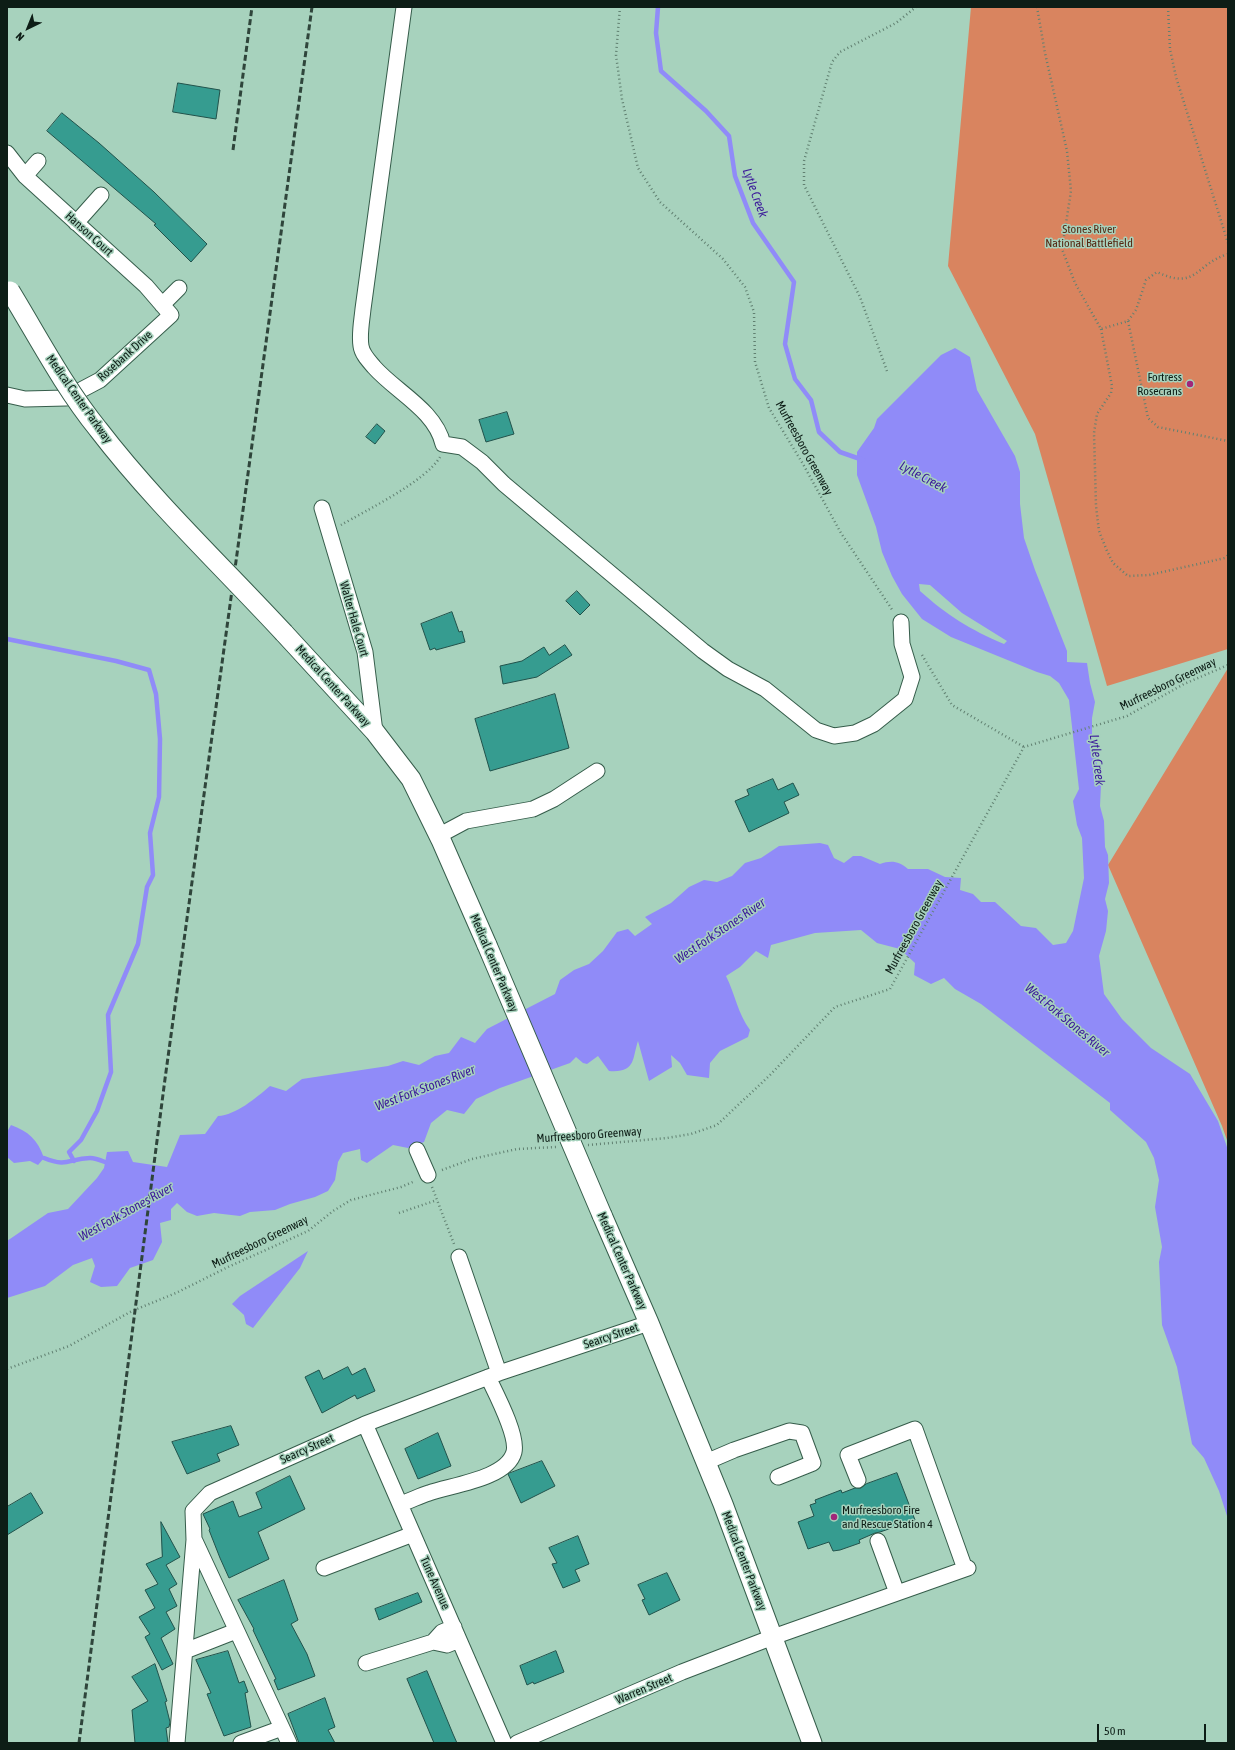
<!DOCTYPE html>
<html>
<head>
<meta charset="utf-8">
<style>
	body { margin:0 }
	#map { position:relative; width:1235px; height:1750px; overflow:hidden; background:#a7d2bd; font-family:"Asap Condensed",sans-serif }
	canvas { display:block }
	.frame { position:absolute; inset:0; border:8px solid #0d1d16; pointer-events:none }
	.north { position:absolute; left:8px; top:8px; width:40px; height:40px; -webkit-text-stroke:3px #a7d2bd; paint-order:stroke; rotate:223deg; font-size:11px; font-weight:700; line-height:16px; text-align:center; color:#0d1d16 }
	.north::after { content:''; display:block; margin:auto; width:14px; height:18px; background:#0d1d16; clip-path:polygon(50% 0,100% 100%,50% 72%,0 100%) }
	.scale { position:absolute; left:1097px; top:1724px; width:109px; height:18px; box-sizing:border-box; border:2px solid #0d1d16; border-top:0; padding-left:5px; font-size:12px; line-height:14px; white-space:nowrap; color:#0d1d16; -webkit-text-stroke:3px #a7d2bd; paint-order:stroke }
</style>
</head>
<body>
<div id="map">
<canvas width="1235" height="1750"></canvas>
<div class="frame"></div>
<div class="north">N</div>
<div class="scale">50 m</div>
</div>
<script>
const context = document.querySelector('canvas').getContext('2d');
context.lineJoin = 'round';
function fillPath(path, color) {
  context.fillStyle = color;
  context.fill(path, 'evenodd');
}
function strokePath(path, color, width, dash) {
  context.strokeStyle = color;
  context.lineWidth = width;
  context.lineCap = dash ? 'butt' : 'round';
  context.setLineDash(dash || []);
  context.stroke(path);
}
function label(font, color, halo, rows, align = 'center') {
  context.font = font + ' "Asap Condensed",sans-serif';
  context.lineWidth = 3;
  context.setLineDash([]);
  context.textBaseline = 'middle';
  context.strokeStyle = halo;
  context.fillStyle = color;
  for (const [text, x, y, turn = 0] of rows) {
    context.save();
    context.translate(x, y);
    context.rotate((+turn || 0) * Math.PI / 180);
    context.textAlign = isNaN(turn) ? turn : align;
    if (halo) context.strokeText(text, 0, 0);
    context.fillText(text, 0, 0);
    context.restore();
  }
}
fillPath(new Path2D(`
	M971,7H1228V649L1107,686L1035,434L948,266Z
	M1228,668V1143L1222,1126L1108,865Z`), '#d9845f');
fillPath(new Path2D(`
	M955,348L970,357L977,390L1015,456L1020,472V504L1024,538L1035,570L1067,651V662L1087,663L1090,683L1095,702L1092,718V738L1101,785L1100,806L1104,821L1105,847L1108,855L1109,883L1105,899L1108,911L1106,931L1099,956L1104,994L1122,1019L1151,1048L1190,1074L1218,1121L1228,1150V1519L1219,1491L1204,1458L1192,1444L1177,1367L1162,1325L1159,1262L1162,1247L1155,1207L1159,1180L1154,1158L1146,1142L1110,1110V1103L981,1004L955,989L944,978L931,984L914,975L915,963L900,949L877,943L861,930L815,933L771,945L768,958L756,951L740,967L726,976C735,994 738,1014 750,1030L748,1037L720,1051L710,1063L709,1078L687,1075L680,1063L671,1055L672,1067L649,1081L638,1041C632,1059 636,1073 609,1071L598,1056L587,1064L583,1063L576,1057L570,1063L500,1088L476,1099L464,1114L447,1110L431,1123L424,1142L408,1148L393,1145L367,1163L361,1160L360,1149L343,1153L338,1162L335,1180L328,1191L315,1197L290,1204L275,1210L250,1212L240,1216L214,1213L197,1216L187,1212L177,1203L171,1209V1220L160,1223L162,1242L153,1260L130,1268L117,1286L101,1287L90,1282L95,1266L92,1258L73,1265L45,1286L7,1298V1241L48,1213L68,1209L97,1178L104,1168L107,1152L128,1151L133,1162L167,1167L180,1135L205,1134L218,1116C236,1115 256,1098 270,1086L286,1091L302,1079L388,1066L403,1061L419,1065L435,1056L449,1053L461,1037L475,1043L487,1029L555,994L560,980L574,970L589,964L603,951L617,932L628,929L635,936L652,924L645,917L671,903L689,887L704,880L717,882L732,876L745,863L761,858L779,846L820,843L828,845L834,858L844,863L853,856H861L880,864C891,860 899,861 908,869H928L945,877L961,878L960,890L973,894L981,902H995L1021,926L1036,928L1053,945L1066,943L1073,931L1084,878L1082,838L1077,825L1073,801L1079,789L1069,700L1059,683L1050,676L1037,672L951,637L922,619L902,594L892,576L882,552L876,527L857,475V452L874,428L877,419L941,355ZM919,584L930,585L962,613L1007,641L1004,644C969,629 948,616 920,591Z
	M11,1125C28,1131 38,1140 44,1158L38,1165L30,1161L14,1163L7,1157V1132Z
	M308,1251L300,1268L253,1328L246,1324L244,1315L232,1304L240,1296Z`), '#908bf8');
strokePath(new Path2D(`
	M658,7L656,33L661,71L706,111L729,136L735,176L753,223L794,282L785,344L795,379L811,400L819,432L840,452L863,460
	M7,639L116,661L149,670L156,694L160,739L159,797L150,833L153,875L147,887L138,944L108,1015L111,1072L97,1111L81,1140L69,1152L74,1161
	M44,1158C68,1168 69,1158 90,1158C95,1158 100,1160 105,1162`), '#908bf8', 4.5);
const building = new Path2D(`
	M178,83L220,90L216,119L173,112Z
	M62,113L99,143L154,192L207,244L191,262L154,225L156,224L47,131Z
	M507,412L514,434L486,442L479,420Z
	M377,424L385,431L375,444L366,437Z
	M577,591L590,605L580,615L566,601Z
	M452,612L459,632L462,631L465,642L436,650L435,648L430,650L421,624Z
	M565,645L572,655L537,677L503,684L500,666L522,661L544,647L549,655Z
	M555,694L569,748L490,771L475,719Z
	M773,779L778,790L793,783L799,795L784,802L789,813L749,832L735,801L749,795L747,790Z
	M348,1367L352,1375L365,1368L375,1391L357,1399L355,1395L322,1413L305,1377L319,1370L323,1379Z
	M231,1426L239,1445L217,1454L220,1461L187,1474L172,1442Z
	M438,1433L451,1466L418,1479L405,1449Z
	M542,1461L555,1486L521,1503L508,1474Z
	M897,1473L915,1520L880,1532L875,1533L859,1540L860,1543L840,1550L833,1551L829,1542L808,1549L798,1522L814,1516L810,1505L816,1503L815,1500L841,1490L842,1493L855,1488H861L866,1484Z
	M290,1476L305,1509L258,1532L269,1559L229,1578L220,1558L209,1530L210,1529L203,1514L233,1501L239,1517L262,1508L256,1493Z
	M31,1493L43,1513L7,1535V1507Z
	M161,1522L180,1557L166,1565L177,1584L169,1589L177,1606L166,1612L175,1629L161,1638L173,1664L162,1670L145,1637L150,1634L139,1617L155,1608L145,1590L158,1584L146,1564L162,1557Z
	M578,1536L589,1564L575,1570L580,1581L563,1588L552,1564L557,1563L549,1548Z
	M667,1573L680,1600L649,1615L642,1600L645,1599L638,1585Z
	M284,1580L298,1620L291,1624L307,1654L315,1676L278,1690L274,1680L276,1679L253,1630L254,1629L238,1600Z
	M418,1593L422,1602L379,1620L375,1609Z
	M228,1651L239,1683L244,1681L248,1692L245,1693L251,1727L224,1736L207,1694L211,1693L196,1660Z
	M556,1651L564,1672L534,1684L533,1682L527,1685L520,1666Z
	M155,1664L167,1701L165,1702L170,1722L169,1727L166,1728L168,1743H135L132,1710L148,1701L132,1677Z
	M427,1671L453,1734L457,1743H434L407,1679Z
	M325,1698L335,1727L328,1730L335,1743H299L288,1714Z`);
fillPath(building, '#369c90');
strokePath(building, '#21524b', 1);
const minor = new Path2D(`
	M404,7L363,309C362,320 359,334 361,346C362,354 369,361 374,367C396,392 435,410 443,444L462,447L482,462L504,484L703,651L728,669L765,689L816,730L834,736L855,733L874,724L905,699L912,677L902,644L901,622
	M7,153L25,176L146,286L171,315L100,380L66,398L25,399L7,395
	M25,176L38,161
	M76,223L101,195
	M162,305L179,288
	M322,508L365,652L375,732
	M438,836L466,821L533,809L554,799L597,771
	M417,1150L428,1175
	M459,1257L499,1373
	M365,1424L504,1743
	M706,1462L734,1450L789,1431L802,1433L813,1463L778,1477
	M858,1480L848,1455L915,1429L965,1569
	M400,1504C410,1501 419,1496 429,1493C451,1485 507,1479 514,1452C518,1435 496,1394 488,1377
	M195,1541L289,1743
	M878,1541L897,1593
	M324,1568L413,1534
	M454,1627L442,1632L433,1642L447,1645L459,1640
	M185,1651L236,1631
	M366,1663L433,1642
	M177,1743L194,1540L193,1511L210,1493L365,1424L499,1373L649,1323
	M241,1743L282,1728
	M517,1743L682,1672L773,1637L968,1568`);
const major = new Path2D(`
	M284,633L375,732L411,779L441,840L487,945
	M602,1215L649,1323L723,1504L812,1743`);
strokePath(minor, '#365d4b', 17);
strokePath(major, '#365d4b', 21);
strokePath(new Path2D(`
	M620,7L616,55L622,99L638,168L660,202L723,259L745,287L754,312L755,362L769,408L803,464L841,533L893,611
	M1037,7L1045,53L1067,151L1071,191L1062,249L1075,283L1101,329L1128,321L1136,310L1146,280L1157,272C1197,291 1195,264 1228,254
	M1168,7L1170,49L1176,77L1228,243
	M1128,321L1148,418L1158,427L1228,441
	M1101,329L1112,386L1111,393L1097,414L1094,433L1096,506L1099,531L1107,551L1113,563L1128,576L1149,575L1225,558L1228,555
	M887,371L860,297L804,185V161L832,62L840,52L896,23L916,7
	M341,525C367,510 426,481 440,457
	M922,655L952,705L1024,747
	M588,1145L667,1138L691,1134L717,1125L770,1075L835,1007L890,989L1024,747L1127,716L1184,684L1228,665
	M442,1170L472,1159L517,1149L556,1147
	M432,1187L454,1244
	M399,1213L437,1200
	M7,1369L69,1346L132,1311L176,1293L228,1267L308,1231L333,1211L351,1200L401,1187L415,1181`), '#618071', 2.5, [1, 3]);
strokePath(minor, '#fff', 15);
strokePath(major, '#fff', 19);
strokePath(new Path2D(`
	M233,150L252,7
	M79,1743L165,1079L312,7`), '#2f453b', 3, [6, 3]);
const majorBridge = new Path2D(`
	M10,291C38,337 64,387 98,429C154,502 222,566 284,633
	M487,945L602,1215`);
strokePath(majorBridge, '#365d4b', 21, []);
strokePath(majorBridge, '#fff', 19);
for (const [x, y, r, color] of [
	[1190,384,4,"#a1267a"],
	[834,1517,4,"#a1267a"]
]) {
  const dot = new Path2D();
  dot.arc(x, y, r, 0, 2 * Math.PI);
  context.fillStyle = color;
  context.fill(dot);
  strokePath(dot, '#a7d2bd', 1.5);
}
label('12px', '#562914', '#a7d2bd', [
	["Stones River",1089,229],
	["National Battlefield",1089,243]
]);
label('12px', '#0d1d16', '#a7d2bd', [
	["Hanson Court",89,234,42],
	["Rosebank Drive",125,356,-42],
	["Medical Center Parkway",79,399,55],
	["Murfreesboro Greenway",804,448,61],
	["Walter Hale Court",354,619,74],
	["Murfreesboro Greenway",1168,684,-26],
	["Medical Center Parkway",333,686,48],
	["Murfreesboro Greenway",914,927,-61],
	["Medical Center Parkway",494,963,67],
	["Murfreesboro Greenway",589,1135,-4],
	["Murfreesboro Greenway",260,1242,-26],
	["Medical Center Parkway",622,1261,66],
	["Searcy Street",611,1336,-19],
	["Searcy Street",307,1449,-24],
	["Medical Center Parkway",744,1561,69],
	["Tune Avenue",435,1583,66],
	["Warren Street",644,1689,-23]
]);
label('12px', '#0d1d16', '#a7d2bd', [
	["Fortress",1182,377],
	["Rosecrans",1182,391],
	["Murfreesboro Fire",842,1510,"left"],
	["and Rescue Station 4",842,1524,"left"]
], 'right');
label('italic 13px', '#3b199a', '#a7d2bd', [
	["Lytle Creek",755,193,70],
	["Lytle Creek",923,477,28],
	["Lytle Creek",1097,760,83],
	["West Fork Stones River",720,931,-34],
	["West Fork Stones River",1067,1020,40],
	["West Fork Stones River",425,1088,-21],
	["West Fork Stones River",126,1212,-29]
]);
</script>
</body>
</html>
